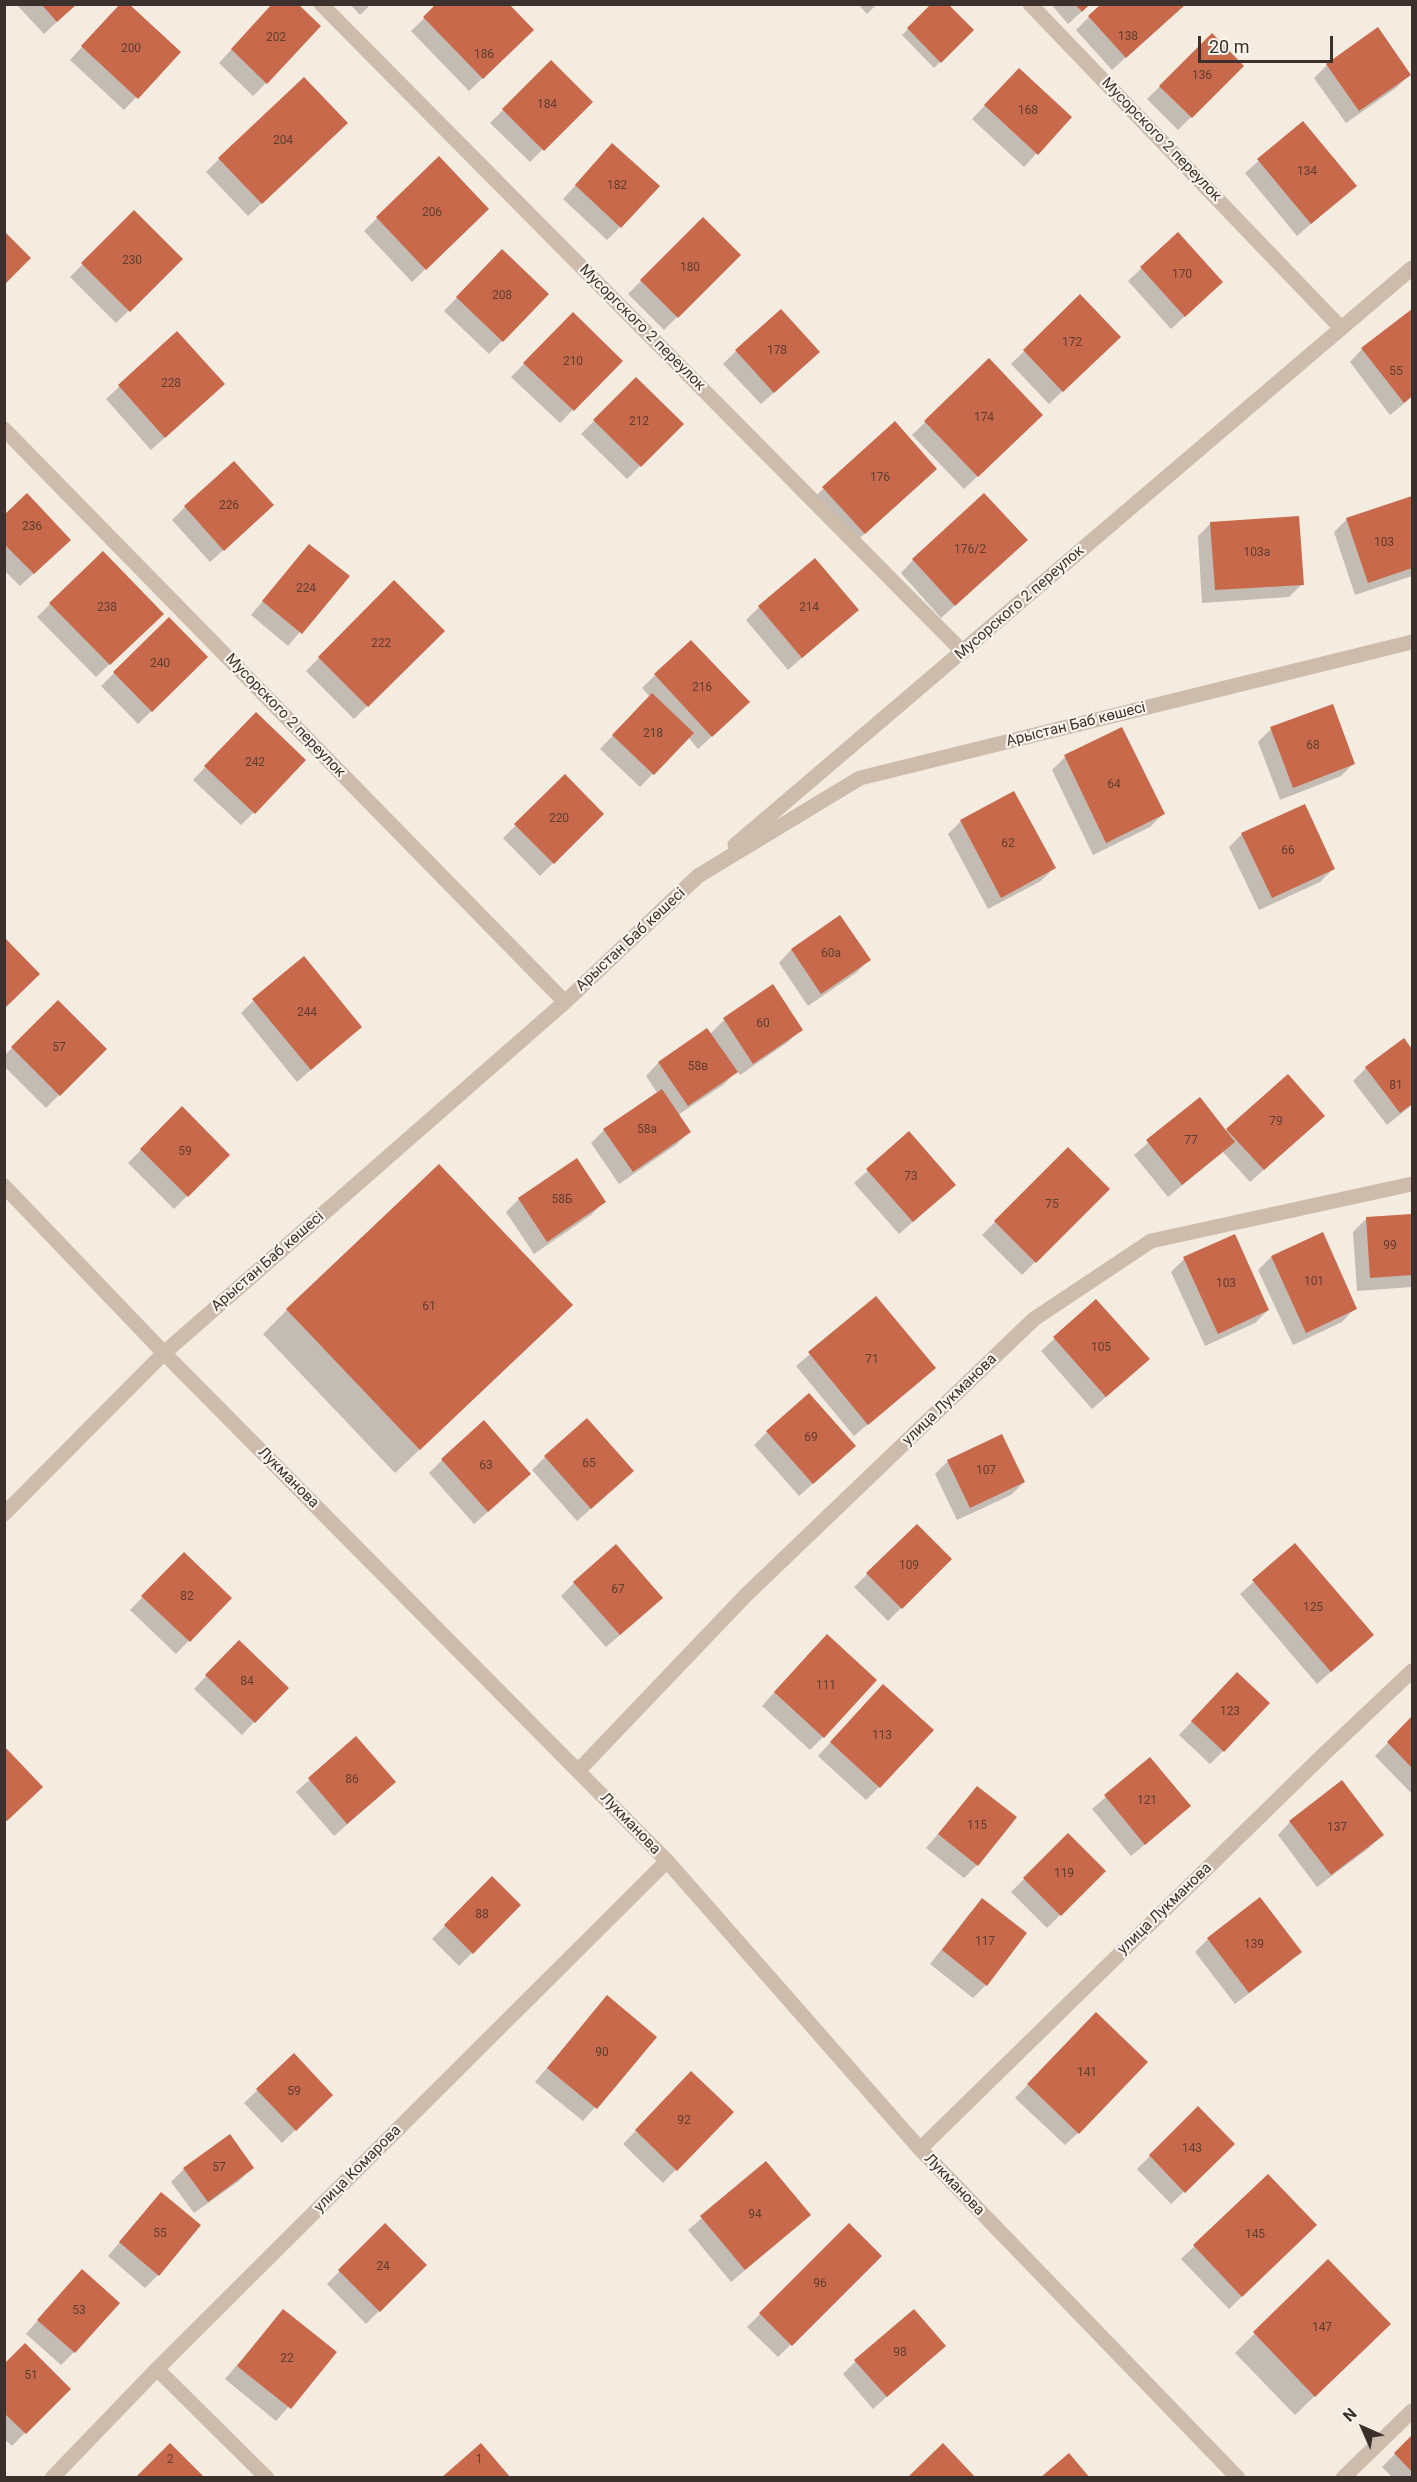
<!DOCTYPE html>
<html>
<head>
<meta charset="utf-8">
<style>
	body { margin:0 }
	#map { position:relative; width:1417px; height:2482px; overflow:hidden; background:#f4ebe1; font-family:Roboto,sans-serif }
	canvas { display:block }
	.frame { position:absolute; inset:0; border:6px solid #3b302b; pointer-events:none }
	.north { position:absolute; left:1333px; top:2398px; width:60px; height:60px; -webkit-text-stroke:4px #fbf5ee; paint-order:stroke; rotate:315deg; font-size:16px; font-weight:700; line-height:24px; text-align:center; color:#3b302b }
	.north::after { content:''; display:block; margin:auto; width:21px; height:27px; background:#3b302b; clip-path:polygon(50% 0,100% 100%,50% 72%,0 100%) }
	.scale { position:absolute; left:1198px; top:36px; width:135px; height:27px; box-sizing:border-box; border:3px solid #3b302b; border-top:0; padding-left:8px; font-size:18px; line-height:21px; white-space:nowrap; color:#3b302b; -webkit-text-stroke:4px #fbf5ee; paint-order:stroke }
</style>
</head>
<body>
<div id="map">
<canvas width="1417" height="2482"></canvas>
<div class="frame"></div>
<div class="north">N</div>
<div class="scale">20 m</div>
</div>
<script>
const context = document.querySelector('canvas').getContext('2d');
context.lineJoin = 'round';
function fillPath(path, color) {
  context.fillStyle = color;
  context.fill(path, 'evenodd');
}
function strokePath(path, color, width, dash) {
  context.strokeStyle = color;
  context.lineWidth = width;
  context.lineCap = dash ? 'butt' : 'round';
  context.setLineDash(dash || []);
  context.stroke(path);
}
function label(font, color, halo, rows, align = 'center') {
  context.font = font + ' Roboto,sans-serif';
  context.lineWidth = 4.5;
  context.setLineDash([]);
  context.textBaseline = 'middle';
  context.strokeStyle = halo;
  context.fillStyle = color;
  for (const [text, x, y, turn = 0] of rows) {
    context.save();
    context.translate(x, y);
    context.rotate((+turn || 0) * Math.PI / 180);
    context.textAlign = isNaN(turn) ? turn : align;
    if (halo) context.strokeText(text, 0, 0);
    context.fillText(text, 0, 0);
    context.restore();
  }
}
fillPath(new Path2D(`
	M16,4H76L44,34Z
	M273,4L266,83L253,96L219,63Z
	M350,4H371L360,15Z
	M439,4L519,43L469,91L411,31Z
	M858,4H877L867,14Z
	M933,4L972,30L934,68L902,35Z
	M1051,4H1090L1068,24Z
	M1102,4H1184L1112,70L1076,30Z
	M111,15L179,52L124,110L70,60Z
	M1212,35L1242,66L1178,130L1147,99Z
	M551,62L590,102L530,162L490,123Z
	M1327,65L1409,75L1396,88L1346,123L1314,78Z
	M1006,83L1070,117L1024,167L972,119Z
	M1302,123L1355,185L1297,236L1245,173Z
	M333,136L248,216L206,172L219,159Z
	M438,158L487,209L412,282L364,231Z
	M600,158L620,227L607,240L563,199Z
	M134,213L181,259L116,323L70,277Z
	M703,219L739,255L664,330L628,294Z
	M1178,234L1208,295L1171,329L1128,281Z
	M489,264L502,341L489,354L444,311Z
	M1080,296L1106,350L1049,404L1011,364Z
	M1412,311V397L1390,415L1350,362L1362,349Z
	M573,314L621,361L560,423L511,377Z
	M177,333L210,397L151,450L106,399Z
	M736,351L805,365L761,404L723,364Z
	M989,360L1028,428L964,489L912,435Z
	M636,379L682,424L627,479L581,434Z
	M895,423L922,482L851,546L810,501Z
	M1412,497V576L1355,595L1334,532L1347,519Z
	M185,507L259,518L210,562L172,520Z
	M4,517L56,553L20,586L4,570Z
	M1211,523L1302,584L1289,597L1202,603L1198,536Z
	M310,546L347,576L288,646L251,615Z
	M1013,553L941,618L901,573L913,560Z
	M394,582L443,631L354,719L306,671Z
	M50,604L162,614L96,677L37,617Z
	M759,607L857,610L788,670L746,620Z
	M169,619L206,657L138,724L101,686Z
	M655,675L735,715L698,749L688,737L640,787L600,749L650,697L642,688Z
	M243,727L253,813L241,825L193,780Z
	M1121,729L1163,814L1150,827L1093,855L1052,770L1065,757Z
	M1271,729L1354,763L1341,776L1280,800L1258,742Z
	M565,776L602,814L540,876L503,838Z
	M961,821L1054,868L1041,881L988,909L948,834Z
	M1242,834L1333,869L1320,882L1259,910L1229,847Z
	M840,917L869,960L856,973L808,1006L779,963L791,950Z
	M254,1000L360,1027L297,1082L241,1013Z
	M58,1002L105,1049L46,1108L4,1066V1056Z
	M724,1020L801,1029L788,1042L740,1075L737,1071L723,1085L678,1115L689,1132L676,1145L619,1184L591,1143L604,1130L658,1094L646,1076L658,1063L707,1030L710,1034Z
	M1403,1040L1412,1052V1105L1387,1125L1353,1081L1366,1068Z
	M1287,1076L1310,1129L1250,1182L1223,1152L1168,1197L1134,1155L1199,1099L1225,1132Z
	M182,1109L228,1155L174,1209L128,1163Z
	M909,1134L941,1197L899,1234L854,1183Z
	M1068,1149L1108,1189L1022,1275L982,1235Z
	M576,1161L604,1202L591,1215L534,1254L506,1212L519,1199Z
	M1412,1216V1287L1357,1291L1353,1232L1366,1219Z
	M1322,1234L1355,1308L1342,1322L1293,1345L1258,1270L1271,1257Z
	M1234,1236L1268,1310L1255,1323L1205,1346L1171,1272L1184,1259Z
	M876,1298L934,1368L854,1436L796,1366Z
	M1096,1301L1135,1372L1092,1409L1041,1351Z
	M287,1310L546,1329L395,1473L263,1334Z
	M767,1432L841,1459L799,1496L754,1445Z
	M545,1457L619,1484L577,1521L532,1470Z
	M442,1460L516,1487L474,1524L429,1473Z
	M948,1461L1024,1482L1011,1495L957,1520L935,1474Z
	M917,1526L950,1559L888,1621L854,1587Z
	M1295,1545L1372,1635L1317,1684L1240,1594Z
	M184,1554L230,1598L176,1654L130,1610Z
	M574,1583L648,1611L606,1647L561,1596Z
	M814,1648L823,1737L810,1750L762,1706Z
	M226,1655L254,1722L242,1735L194,1689Z
	M1224,1687L1223,1751L1210,1764L1179,1735Z
	M870,1699L879,1787L866,1800L818,1756Z
	M1412,1718V1794L1375,1756Z
	M356,1738L381,1795L334,1836L296,1792Z
	M1150,1759L1176,1819L1131,1856L1092,1809Z
	M977,1788V1865L964,1878L926,1848Z
	M1290,1822L1382,1835L1369,1848L1317,1887L1278,1835Z
	M1068,1835L1104,1871L1047,1928L1011,1892Z
	M492,1878L519,1905L459,1966L432,1939Z
	M1260,1899L1300,1951L1287,1964L1235,2004L1195,1952L1208,1939Z
	M983,1900L986,1985L973,1998L930,1964L970,1913Z
	M607,1997L655,2038L583,2121L535,2082Z
	M1083,2027L1078,2133L1065,2145L1015,2098Z
	M294,2055L331,2095L282,2143L244,2103Z
	M691,2074L731,2112L663,2183L623,2144Z
	M1198,2108L1220,2157L1171,2204L1137,2169Z
	M766,2163L796,2227L731,2282L688,2230Z
	M252,2168L239,2181L194,2213L171,2182L184,2169Z
	M1268,2176L1302,2238L1229,2309L1181,2259Z
	M161,2194L158,2275L145,2288L108,2256Z
	M385,2225L425,2265L366,2324L327,2284Z
	M849,2225L880,2256L778,2357L747,2327Z
	M1328,2261L1370,2343L1295,2415L1235,2353Z
	M69,2284L74,2352L61,2365L26,2334Z
	M283,2311L335,2353L276,2421L225,2379Z
	M944,2346L873,2409L843,2374L855,2362Z
	M4,2366L68,2389L12,2446L4,2439Z
	M1412,2437V2478H1393L1382,2467Z`), '#0003');
fillPath(new Path2D(`
	M41,4H77L57,22Z
	M120,4H129L181,52L138,99L81,46Z
	M272,4H298L321,26L267,84L231,49Z
	M436,4H509L534,30L483,79L423,17Z
	M931,4H948L974,30L941,63L907,28Z
	M1075,4H1090L1082,12Z
	M1100,5H1185L1126,58L1088,16Z
	M1378,27L1411,75L1359,111L1326,64Z
	M1212,33L1244,66L1192,118L1159,86Z
	M551,60L593,102L544,151L502,109Z
	M1019,68L1072,117L1038,155L984,105Z
	M304,77L348,123L262,204L218,158Z
	M1303,121L1357,186L1311,224L1257,159Z
	M612,143L660,186L621,228L575,185Z
	M439,156L489,209L426,270L376,217Z
	M134,210L183,259L130,312L81,263Z
	M703,217L741,255L678,318L640,280Z
	M4,231L31,258L4,285Z
	M1178,232L1223,282L1185,317L1140,267Z
	M502,249L549,294L503,342L456,297Z
	M1080,294L1121,337L1063,392L1023,350Z
	M781,309L820,352L774,393L735,350Z
	M1412,309V396L1404,403L1361,348Z
	M573,312L623,361L574,411L523,363Z
	M177,331L225,384L165,438L118,385Z
	M989,358L1043,415L978,477L924,421Z
	M636,377L684,424L641,467L593,420Z
	M895,421L937,469L865,534L822,487Z
	M234,461L274,505L224,551L184,506Z
	M27,493L71,540L34,574L4,544V515Z
	M984,493L1028,540L955,606L912,559Z
	M1412,496V568L1368,583L1346,518Z
	M1299,516L1304,585L1215,590L1210,522Z
	M309,544L350,576L302,634L262,601Z
	M103,551L164,614L110,665L49,603Z
	M815,558L859,610L802,658L758,606Z
	M394,580L445,631L368,707L318,657Z
	M169,617L208,657L152,712L113,672Z
	M691,640L750,702L712,737L654,674Z
	M652,693L694,733L654,775L612,735Z
	M1333,704L1355,764L1293,788L1270,727Z
	M256,712L306,760L255,814L204,766Z
	M1122,727L1165,814L1106,843L1064,755Z
	M565,774L604,814L554,864L514,824Z
	M1014,791L1056,868L1001,898L960,820Z
	M1305,804L1335,869L1272,898L1241,833Z
	M840,915L871,960L821,994L791,949Z
	M4,937L40,974L4,1009Z
	M304,956L362,1027L311,1070L252,999Z
	M773,984L803,1030L753,1064L723,1018Z
	M58,1000L107,1049L60,1096L11,1047Z
	M707,1028L738,1072L688,1106L658,1062Z
	M1404,1038L1412,1049V1104L1400,1113L1365,1067Z
	M1288,1074L1325,1116L1264,1170L1226,1129Z
	M662,1089L691,1132L633,1172L603,1129Z
	M1200,1097L1235,1142L1182,1185L1146,1140Z
	M182,1106L230,1155L188,1197L140,1149Z
	M909,1131L956,1185L913,1222L866,1169Z
	M1068,1147L1110,1189L1036,1263L994,1221Z
	M577,1158L606,1202L547,1242L518,1198Z
	M439,1164L573,1305L420,1450L286,1309Z
	M1412,1214V1275L1370,1278L1366,1217Z
	M1323,1232L1357,1309L1306,1333L1271,1256Z
	M1235,1234L1269,1310L1218,1334L1183,1257Z
	M876,1296L936,1368L868,1425L808,1352Z
	M1096,1299L1150,1359L1106,1397L1053,1337Z
	M809,1393L856,1446L813,1484L766,1431Z
	M587,1418L634,1471L591,1509L544,1456Z
	M484,1420L531,1474L488,1512L441,1459Z
	M1002,1434L1025,1482L970,1508L947,1460Z
	M917,1524L952,1559L902,1609L866,1573Z
	M1295,1543L1374,1635L1331,1672L1252,1580Z
	M616,1544L663,1598L620,1635L573,1582Z
	M184,1552L232,1598L190,1642L141,1596Z
	M827,1634L877,1680L824,1738L774,1692Z
	M239,1640L289,1688L255,1723L205,1675Z
	M1237,1672L1270,1703L1224,1752L1191,1721Z
	M883,1684L934,1730L880,1788L830,1742Z
	M1412,1716V1768L1387,1742Z
	M356,1736L396,1782L347,1824L308,1778Z
	M4,1746L43,1787L7,1821L4,1819Z
	M1150,1757L1191,1806L1145,1845L1104,1795Z
	M1342,1780L1384,1835L1331,1875L1289,1821Z
	M977,1786L1017,1817L978,1866L938,1834Z
	M1068,1833L1106,1871L1061,1916L1023,1878Z
	M492,1876L521,1905L473,1954L444,1925Z
	M1260,1897L1302,1952L1249,1993L1207,1938Z
	M982,1898L1027,1933L987,1986L942,1950Z
	M607,1995L657,2037L597,2109L547,2068Z
	M1096,2012L1148,2062L1079,2134L1027,2084Z
	M294,2053L333,2095L296,2131L256,2089Z
	M691,2071L734,2112L677,2171L635,2130Z
	M1198,2106L1235,2144L1185,2193L1149,2155Z
	M230,2134L254,2168L208,2202L183,2168Z
	M766,2161L811,2215L745,2270L700,2216Z
	M1268,2174L1317,2225L1242,2297L1193,2245Z
	M161,2192L201,2225L159,2276L119,2242Z
	M385,2223L427,2265L380,2312L338,2270Z
	M849,2223L882,2256L792,2346L759,2313Z
	M1328,2259L1391,2324L1315,2397L1253,2332Z
	M82,2269L120,2303L75,2353L37,2320Z
	M283,2309L337,2352L291,2409L237,2366Z
	M914,2309L946,2346L887,2397L854,2360Z
	M25,2343L71,2389L26,2434L4,2413V2364Z
	M1412,2435V2472L1394,2453Z
	M170,2443L205,2478H135Z
	M481,2443L511,2478H441Z
	M943,2443L976,2478H907Z
	M1069,2453L1090,2478H1040Z`), '#c8694b');
strokePath(new Path2D(`
	M321,4L963,652
	M1030,4L1341,328
	M4,429L565,1002
	M735,845L1412,268
	M4,1186L164,1353L667,1861L920,2149L1238,2478
	M4,1514L164,1353L565,1002L698,876L860,778L1412,642
	M578,1771L746,1595L1034,1319L1151,1241L1412,1184
	M920,2149L1323,1755L1412,1671
	M157,2369L267,2478
	M52,2478L157,2369L667,1861
	M1343,2478L1412,2411`), '#cdbbac', 15);
label('12px', '#5e3e33', null, [
	["138",1128,37],
	["202",276,38],
	["200",131,49],
	["186",484,55],
	["136",1202,76],
	["184",547,105],
	["168",1028,111],
	["204",283,141],
	["134",1307,172],
	["182",617,186],
	["206",432,213],
	["230",132,261],
	["180",690,268],
	["170",1182,275],
	["208",502,296],
	["172",1072,343],
	["178",777,351],
	["210",573,362],
	["55",1396,372],
	["228",171,384],
	["174",984,418],
	["212",639,422],
	["176",880,478],
	["226",229,506],
	["236",32,527],
	["103",1384,543],
	["176/2",970,550],
	["103а",1257,553],
	["224",306,589],
	["238",107,608],
	["214",809,608],
	["222",381,644],
	["240",160,664],
	["216",702,688],
	["218",653,734],
	["68",1313,746],
	["242",255,763],
	["64",1114,785],
	["220",559,819],
	["62",1008,844],
	["66",1288,851],
	["60а",831,954],
	["244",307,1013],
	["60",763,1024],
	["57",59,1048],
	["58в",698,1067],
	["81",1396,1086],
	["79",1276,1122],
	["58а",647,1130],
	["77",1191,1141],
	["59",185,1152],
	["73",911,1177],
	["58Б",562,1200],
	["75",1052,1205],
	["99",1390,1246],
	["101",1314,1282],
	["103",1226,1284],
	["61",429,1307],
	["105",1101,1348],
	["71",872,1360],
	["69",811,1438],
	["65",589,1464],
	["63",486,1466],
	["107",986,1471],
	["109",909,1566],
	["67",618,1590],
	["82",187,1597],
	["125",1313,1608],
	["84",247,1682],
	["111",826,1686],
	["123",1230,1712],
	["113",882,1736],
	["86",352,1780],
	["121",1147,1801],
	["115",977,1826],
	["137",1337,1828],
	["119",1064,1874],
	["88",482,1915],
	["117",985,1942],
	["139",1254,1945],
	["90",602,2053],
	["141",1087,2073],
	["59",294,2092],
	["92",684,2121],
	["143",1192,2149],
	["57",219,2168],
	["94",755,2215],
	["55",160,2234],
	["145",1255,2235],
	["24",383,2267],
	["96",820,2284],
	["53",79,2311],
	["147",1322,2328],
	["98",900,2353],
	["22",287,2359],
	["51",31,2376],
	["2",170,2460],
	["1",479,2460]
]);
label('15px', '#3b302b', '#fbf5ee', [
	["Мусорского 2 переулок",1161,140,46],
	["Мусоргского 2 переулок",642,328,45],
	["Мусорского 2 переулок",1020,603,-41],
	["Мусорского 2 переулок",285,716,46],
	["Арыстан Баб көшесі",1076,725,-14],
	["Арыстан Баб көшесі",631,940,-43],
	["Арыстан Баб көшесі",268,1262,-41],
	["улица Лукманова",950,1400,-44],
	["Лукманова",288,1478,45],
	["Лукманова",630,1824,46],
	["улица Лукманова",1165,1909,-44],
	["улица Комарова",358,2169,-45],
	["Лукманова",954,2185,46]
]);
</script>
</body>
</html>
